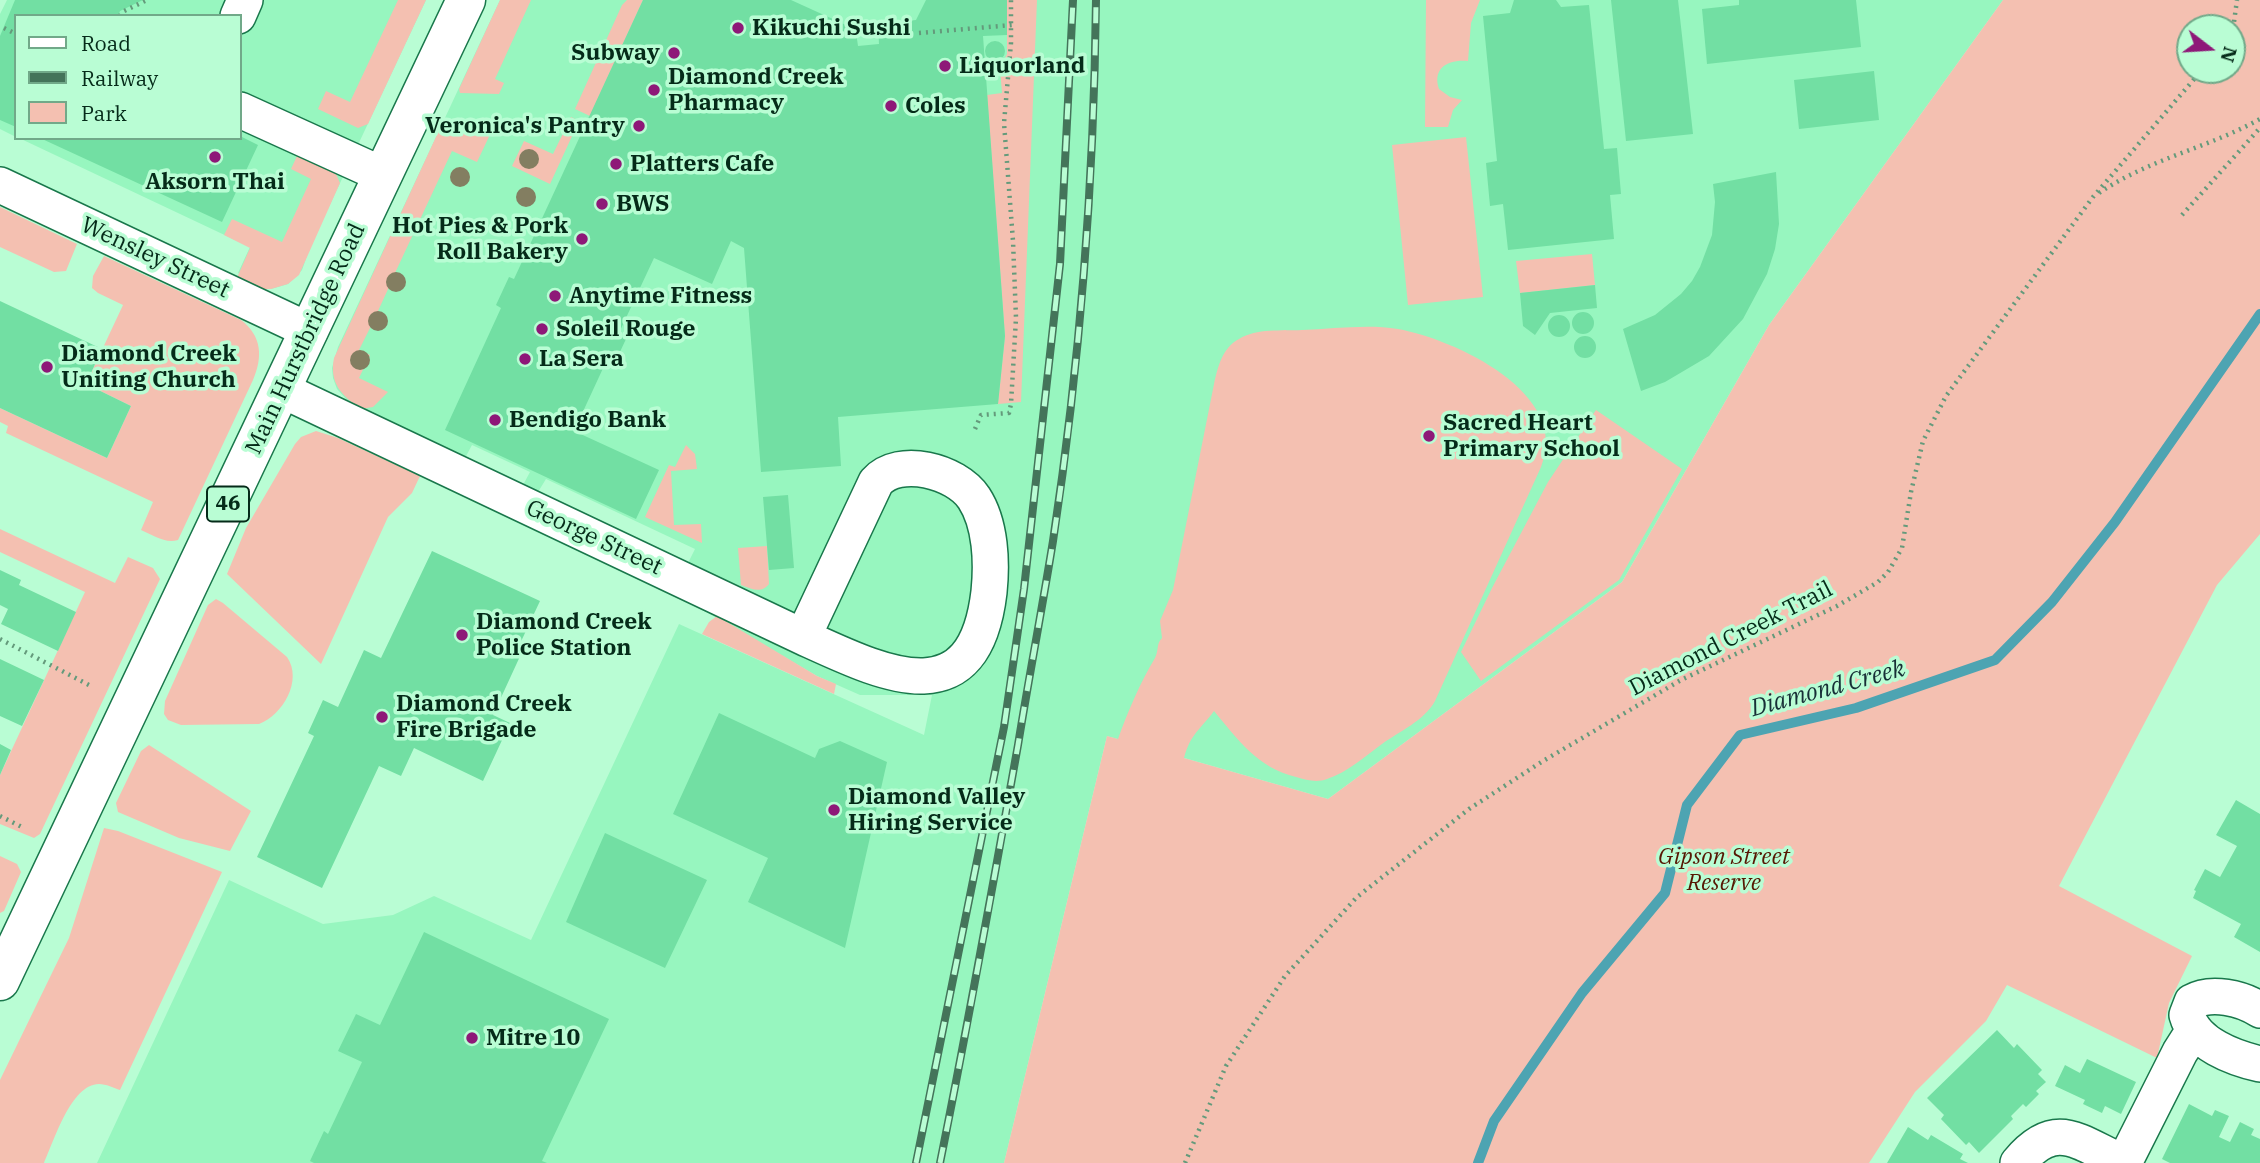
<!DOCTYPE html>
<html>
<head>
<meta charset="utf-8">
<style>
	body { margin:0 }
	#map { position:relative; width:2260px; height:1163px; overflow:hidden; background:#b9fdd4; font-family:"IBM Plex Serif",serif }
	canvas { display:block }
	.legend { position:absolute; left:14px; top:14px; width:228px; height:126px; box-sizing:border-box; background:#b9fdd4; border:2px solid #71a989; margin:0; padding:9px 12px; list-style:none; font-size:21px; color:#052b19 }
	.legend li { display:flex; align-items:center; gap:14px; height:35px }
	.legend b { width:35px; border:2px solid #71a989 }
	.north { position:absolute; left:2176px; top:14px; width:70px; height:70px; box-sizing:border-box; background:#b9fdd4; border:2px solid #71a989; border-radius:50%; rotate:107deg; font-size:19px; font-weight:700; line-height:28px; text-align:center; color:#052b19 }
	.north::after { content:''; display:block; margin:auto; width:24px; height:32px; background:#8e1878; clip-path:polygon(50% 0,100% 100%,50% 72%,0 100%) }
</style>
</head>
<body>
<div id="map">
<canvas width="2260" height="1163"></canvas>
<ul class="legend">
<li><b style="height:9px;background:#fff"></b>Road</li>
<li><b style="height:9px;background:#44745a"></b>Railway</li>
<li><b style="height:19px;background:#f4c0b1"></b>Park</li>
</ul>
<div class="north">N</div>
</div>
<script>
const context = document.querySelector('canvas').getContext('2d');
context.lineJoin = 'round';
function fillPath(path, color) {
  context.fillStyle = color;
  context.fill(path, 'evenodd');
}
function strokePath(path, color, width, dash) {
  context.strokeStyle = color;
  context.lineWidth = width;
  context.lineCap = dash ? 'butt' : 'round';
  context.setLineDash(dash || []);
  context.stroke(path);
}
function label(font, color, halo, rows, align = 'center') {
  context.font = font + ' "IBM Plex Serif",serif';
  context.lineWidth = 7;
  context.setLineDash([]);
  context.textBaseline = 'middle';
  context.strokeStyle = halo;
  context.fillStyle = color;
  for (const [text, x, y, turn = 0] of rows) {
    context.save();
    context.translate(x, y);
    context.rotate((+turn || 0) * Math.PI / 180);
    context.textAlign = isNaN(turn) ? turn : align;
    if (halo) context.strokeText(text, 0, 0);
    context.fillText(text, 0, 0);
    context.restore();
  }
}
fillPath(new Path2D(`
	M7,0H426L310,247L302,270L288,284L271,289L238,273L250,247L19,138H240V16H16V137L0,129V14Z
	M500,0H2003L1769,325L1622,582L1328,799L1107,736L1004,1163H97L229,880L323,924L393,915L434,896L531,940L679,624L924,735L932,695H860L817,676L689,602L704,570L688,563L695,549L546,479L538,492L523,485L530,472L472,445L465,458L364,411L346,399L337,389L333,378L332,368L338,347Z`), '#97f6bf');
fillPath(new Path2D(`
	M398,0H426L368,124L358,128L318,109L326,91L350,102Z
	M500,0H531L495,79L504,83L499,94L460,93L459,89Z
	M627,0H643L590,116L575,109L622,5Z
	M1007,0H1037L1021,402L998,404L1005,336L987,95L1002,93L1000,69L1007,54Z
	M1426,0H1480L1471,23L1468,61C1448,59 1432,68 1439,89L1450,97L1462,100L1453,110L1448,127H1425Z
	M2003,0H2260V534L2217,585L2059,886L2192,956L2169,1003L2157,1058L2007,985L1986,1021L1915,1092L1869,1163H1004L1107,736L1118,739C1128,711 1140,683 1155,658C1159,650 1156,644 1162,638L1160,621L1173,590L1214,384C1218,367 1222,348 1239,339C1257,328 1281,331 1302,330C1333,329 1367,324 1398,329C1454,339 1572,393 1541,467L1435,701C1424,721 1400,731 1382,744C1364,757 1348,772 1327,779C1316,783 1307,780 1296,777C1258,768 1238,740 1214,711C1200,730 1191,733 1184,758L1328,799L1622,582L1769,325ZM2190,28H2232V70H2190Z
	M571,117L579,121L550,184L512,166L524,141L553,154Z
	M455,120H491L495,124L477,162L452,151L395,273L404,278L398,291L389,287L378,311L387,316L380,330L371,326L359,350L370,355L359,378L388,392L373,407L361,409C341,395 329,383 334,358L441,126Z
	M1466,137L1483,297L1408,305L1392,145Z
	M297,156L336,174L340,183L299,275L288,284L271,289H256L236,280L250,248L224,235L232,219L282,242L311,179L291,169Z
	M0,207L77,244L66,271L54,272L0,247Z
	M1592,254L1595,285L1520,293L1516,261Z
	M104,256L241,320C262,336 263,357 253,380L178,540C165,544 153,535 141,530L153,502L6,433L8,426L0,422V408L107,458L131,406L86,384L123,305L98,293L92,288L93,276Z
	M1596,410L1682,469L1619,580L1481,681L1461,652L1492,588L1548,482Z
	M316,431L338,438L420,476L412,493L388,517L321,664L227,574L246,528L295,444L301,437Z
	M686,445L695,454L697,469L671,471L674,525L701,524L702,543L645,517L669,465L675,467Z
	M0,529L115,583L128,557L153,568L160,579L40,834L34,838L0,824V775L85,592L0,552Z
	M767,546L769,584C761,594 752,589 741,585L738,548Z
	M216,599L223,603L287,657C303,680 283,715 259,724L181,725L168,720L164,714L165,701L208,605Z
	M717,616L817,676L836,684L834,694L702,634L709,622Z
	M149,745L251,811L230,851L179,838L118,812L116,803L141,751Z
	M104,828L118,831L222,872L120,1090C114,1088 106,1084 99,1084C71,1084 54,1141 44,1163H0V1080L69,938Z
	M0,856L17,864L21,872L4,911L0,913Z`), '#f4c0b1');
strokePath(new Path2D(`
	M1478,1163L1494,1121L1582,993L1665,893L1687,805L1740,735L1856,708L1995,660L2052,602L2115,522L2260,314`), '#4da4b2', 10);
fillPath(new Path2D(`
	M15,0H143L120,11L118,16H16V127L0,120V36Z
	M643,0H791L846,25H855L858,46L879,44L878,24L916,20L926,0H1007V35L983,36L1005,336L998,404L838,417L841,466L761,472L744,248L731,241L712,284L654,258L618,335L626,339L619,354L611,351L574,431L659,470L636,519L445,430L501,308L496,305L509,277L514,279Z
	M1514,0H1556L1561,7L1589,5L1604,149L1617,148L1621,194L1610,195L1614,239L1508,250L1503,204L1490,206L1486,163L1497,161L1483,16L1510,13Z
	M1611,0H1678L1693,134L1626,141Z
	M1739,0H1856L1861,47L1707,64L1702,9L1739,5Z
	M985 51a10 10 0 1 1 20 0a10 10 0 1 1-20 0Z
	M1874,71L1879,120L1799,129L1794,80Z
	M240,136L258,145L222,222L40,138H240Z
	M1776,172L1779,224L1775,249L1767,274L1743,319L1709,356L1665,382L1641,391L1623,329L1655,315L1681,294L1692,281L1700,267L1712,235L1715,202L1713,184Z
	M1595,285L1597,308L1550,313L1535,335L1523,326L1520,293Z
	M0,301L102,349L86,384L131,406L107,458L0,408Z
	M1572 323a11 11 0 1 1 22 0a11 11 0 1 1-22 0Z
	M1548 326a11 11 0 1 1 22 0a11 11 0 1 1-22 0Z
	M1574 347a11 11 0 1 1 22 0a11 11 0 1 1-22 0Z
	M788,495L794,568L769,570L763,497Z
	M432,551L540,601L517,650L522,652L493,715L510,723L483,781L414,748L401,776L379,766L322,888L257,857L314,736L308,733L323,700L338,707L364,650L381,658Z
	M0,570L21,580L19,585L76,612L58,651L1,624L8,609L0,605Z
	M0,659L44,680L22,726L0,716Z
	M719,713L815,758L819,749L840,741L887,762L845,948L748,902L768,858L673,814Z
	M0,744L11,750L0,775Z
	M2236,800L2260,814V952L2234,937L2241,924L2193,898L2196,891L2194,890L2205,869L2220,877L2237,846L2216,835Z
	M605,833L707,880L665,968L566,922Z
	M424,932L609,1019L542,1161L547,1163H314L310,1161L324,1131L328,1134L362,1062L338,1051L356,1014L380,1025Z
	M1997,1030L2014,1048L2017,1044L2042,1070L2038,1074L2046,1082L2036,1091L2039,1094L2026,1107L2023,1104L2011,1116L2013,1119L1979,1153L1969,1142L1966,1145L1941,1119L1944,1115L1927,1098Z
	M2087,1059L2136,1082L2121,1114L2105,1106L2102,1113L2083,1104L2085,1100L2055,1086L2065,1065L2080,1073Z
	M2189,1104L2212,1116L2215,1110L2229,1116L2219,1137L2230,1142L2240,1122L2254,1129L2251,1135L2260,1139V1163H2170L2162,1159Z
	M1908,1127L1928,1140L1931,1135L1963,1154L1960,1159L1968,1163H1887Z`), '#72dfa3');
const minor = new Path2D(`
	M238,16L245,0
	M240,110L383,175
	M0,185L310,331
	M282,390L803,637C882,673 974,720 989,592C992,563 991,524 974,498C956,471 899,456 876,482L803,637
	M2260,1010C2242,998 2211,991 2192,1002L2187,1015C2195,1044 2234,1058 2260,1064
	M2018,1163C2056,1117 2079,1143 2124,1163
	M2124,1163L2180,1052L2194,1030`);
const major = new Path2D(`
	M0,981L466,0`);
strokePath(minor, '#19774b', 38);
strokePath(major, '#19774b', 41);
strokePath(new Path2D(`
	M120,16L122,12L147,0
	M4,28L16,34
	M2231,28L2234,22L2237,0
	M919,33L1012,25
	M2099,193C2149,159 2208,148 2260,119
	M2182,215L2260,128
	M975,429L981,415L1009,413L1011,404L1016,318L1013,241L1004,123L1011,43V0
	M0,639L91,686
	M0,816L24,828
	M1185,1163L1226,1066L1285,976L1357,897L1469,809L1543,761L1681,680L1837,606L1878,582L1888,572L1902,548L1911,492L1923,441L1946,396L2093,197L2202,70`), '#649a7b', 4.5, [2, 5]);
strokePath(minor, '#fff', 35);
strokePath(major, '#fff', 38);
const rail = new Path2D(`
	M916,1163L1004,727L1024,589L1060,264L1073,0
	M940,1163C968,1024 993,885 1018,745C1029,677 1042,609 1053,541C1080,363 1094,181 1096,0`);
strokePath(rail, '#44745a', 8);
strokePath(rail, '#b9fdd4', 5, [16]);
context.fillStyle = '#837e61';
for (const [x, y] of [
	[529,159],
	[460,177],
	[526,197],
	[396,282],
	[378,321],
	[360,360]
]) {
  context.beginPath();
  context.arc(x, y, 10, 0, 2 * Math.PI);
  context.fill();
}
for (const [x, y, r, color] of [
	[738,28,7,"#8e1878"],
	[674,53,7,"#8e1878"],
	[945,66,7,"#8e1878"],
	[654,90,7,"#8e1878"],
	[891,106,7,"#8e1878"],
	[639,126,7,"#8e1878"],
	[215,157,7,"#8e1878"],
	[616,164,7,"#8e1878"],
	[602,204,7,"#8e1878"],
	[582,239,7,"#8e1878"],
	[555,296,7,"#8e1878"],
	[542,329,7,"#8e1878"],
	[525,359,7,"#8e1878"],
	[47,367,7,"#8e1878"],
	[495,420,7,"#8e1878"],
	[1429,436,7,"#8e1878"],
	[462,635,7,"#8e1878"],
	[382,717,7,"#8e1878"],
	[834,810,7,"#8e1878"],
	[472,1038,7,"#8e1878"]
]) {
  const dot = new Path2D();
  dot.arc(x, y, r, 0, 2 * Math.PI);
  context.fillStyle = color;
  context.fill(dot);
  strokePath(dot, '#b9fdd4', 2.5);
}
for (const [x, y, w] of [
	[228,504,42]
]) {
  const box = new Path2D();
  box.roundRect(x - w / 2, y - 17.5, w, 35, 5);
  context.fillStyle = '#b9fdd4';
  context.fill(box);
  strokePath(box, '#052b19', 2);
}
label('bold 21px', '#052b19', null, [
	["46",228,504]
]);
label('bold 23px', '#052b19', '#b9fdd4', [
	["Kikuchi Sushi",752,28],
	["Subway",660,53,"right"],
	["Liquorland",959,66],
	["Diamond Creek",668,77],
	["Pharmacy",668,103],
	["Coles",905,106],
	["Veronica's Pantry",625,126,"right"],
	["Platters Cafe",630,164],
	["Aksorn Thai",215,182,"center"],
	["BWS",616,204],
	["Hot Pies & Pork",568,226,"right"],
	["Roll Bakery",568,252,"right"],
	["Anytime Fitness",569,296],
	["Soleil Rouge",556,329],
	["Diamond Creek",61,354],
	["Uniting Church",61,380],
	["La Sera",539,359],
	["Bendigo Bank",509,420],
	["Sacred Heart",1443,423],
	["Primary School",1443,449],
	["Diamond Creek",476,622],
	["Police Station",476,648],
	["Diamond Creek",396,704],
	["Fire Brigade",396,730],
	["Diamond Valley",848,797],
	["Hiring Service",848,823],
	["Mitre 10",486,1038]
], 'left');
label('23px', '#052b19', '#b9fdd4', [
	["Wensley Street",155,258,25],
	["Main Hurstbridge Road",306,339,-65],
	["George Street",594,538,25],
	["Diamond Creek Trail",1731,639,-27]
]);
label('italic 23px', '#561703', '#b9fdd4', [
	["Gipson Street",1724,857],
	["Reserve",1724,883]
]);
label('italic 24px', '#172f36', '#b9fdd4', [
	["Diamond Creek",1828,689,-15]
]);
</script>
</body>
</html>
